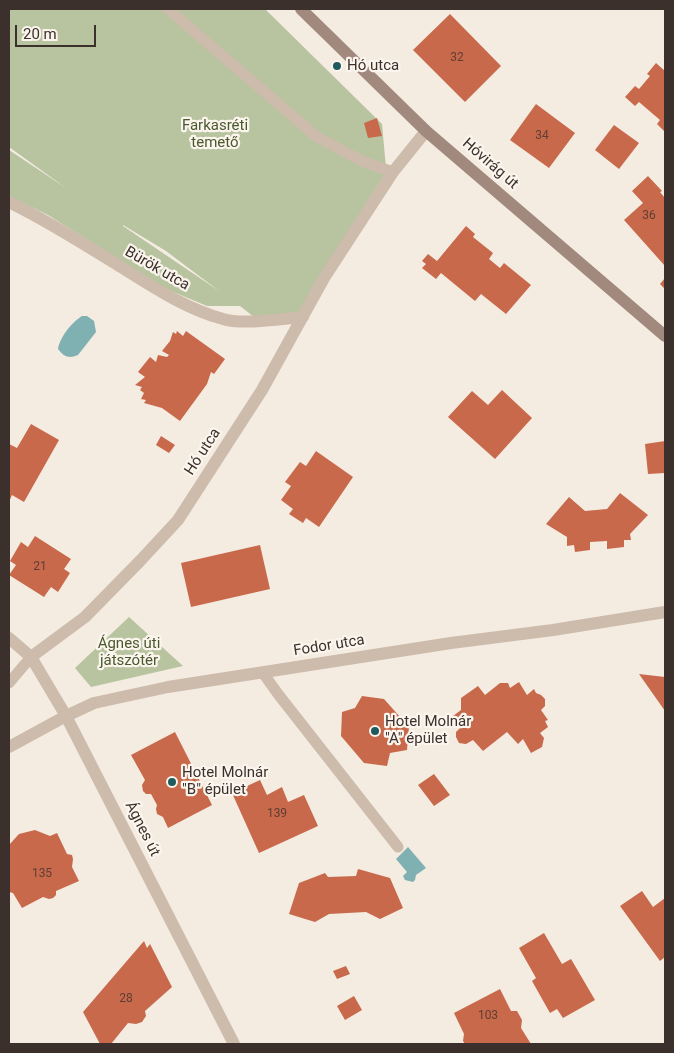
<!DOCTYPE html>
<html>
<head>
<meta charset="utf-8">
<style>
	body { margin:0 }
	#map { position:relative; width:674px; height:1053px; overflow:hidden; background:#f4ebe1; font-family:Roboto,sans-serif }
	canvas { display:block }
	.frame { position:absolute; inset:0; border:10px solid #3b302b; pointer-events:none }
	.scale { position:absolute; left:15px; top:25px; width:81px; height:22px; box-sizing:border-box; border:2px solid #3b302b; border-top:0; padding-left:6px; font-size:15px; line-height:18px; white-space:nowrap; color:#3b302b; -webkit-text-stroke:4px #fbf5ee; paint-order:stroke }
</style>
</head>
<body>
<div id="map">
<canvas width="674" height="1053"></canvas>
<div class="frame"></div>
<div class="scale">20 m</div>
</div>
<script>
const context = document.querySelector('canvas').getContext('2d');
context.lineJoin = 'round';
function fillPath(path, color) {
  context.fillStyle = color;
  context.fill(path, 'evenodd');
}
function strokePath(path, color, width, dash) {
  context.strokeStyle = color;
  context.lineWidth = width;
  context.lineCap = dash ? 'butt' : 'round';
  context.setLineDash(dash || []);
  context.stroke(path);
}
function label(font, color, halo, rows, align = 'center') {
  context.font = font + ' Roboto,sans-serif';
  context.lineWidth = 4.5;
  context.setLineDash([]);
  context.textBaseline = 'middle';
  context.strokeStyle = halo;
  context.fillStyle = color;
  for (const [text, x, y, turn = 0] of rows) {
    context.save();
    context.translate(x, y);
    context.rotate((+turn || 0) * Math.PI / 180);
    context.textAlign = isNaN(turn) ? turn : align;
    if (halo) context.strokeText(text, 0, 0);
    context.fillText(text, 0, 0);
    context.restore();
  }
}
fillPath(new Path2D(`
	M9,9H265L382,124L387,179L299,317H254L240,306H207L164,288L48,215L9,196V150L66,188L9,147ZM123,225L166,251L219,291L123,226Z
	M129,617L183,666L91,687L75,668Z`), '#b8c4a0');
fillPath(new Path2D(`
	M82,316H87L94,321L96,332L78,355C69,359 64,357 58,349C60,337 72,322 82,316Z
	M408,847L426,868L416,875L415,880L413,882L405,880L403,876L407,872L396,859Z`), '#7fb0b2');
fillPath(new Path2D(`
	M450,14L501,66L465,102L413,50Z
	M656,63L665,71V132L657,124L660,120L639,102L635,106L625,97L635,86L639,89L650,76L647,74Z
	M536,104L575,133L549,168L510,140Z
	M377,118L382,136L368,138L364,123Z
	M614,125L639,143L619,169L595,150Z
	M648,176L662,191L660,192L665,198V266L624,220L643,203L632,191Z
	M466,226L475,234L473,237L493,253L489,259L500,268L504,263L531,285L506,314L481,294L475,301L441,273L436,279L422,268L426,264L422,261L428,254L437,261Z
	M665,278V289L660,284Z
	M177,331L183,336L186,331L225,359L214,374L211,372L207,384L180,421L162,408L144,403L146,400L141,399L144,393L140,390L142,387L135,385L145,377L138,372L150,357L156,362L158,355L167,357L169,355L162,351L170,341L173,332L176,334Z
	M502,390L532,418L495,459L448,417L472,391L488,405Z
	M31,424L59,440L24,502L12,495L9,502V444L17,448Z
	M161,436L175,445L169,453L156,445Z
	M665,441V473L648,474L645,444Z
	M316,451L353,477L319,527L306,518L303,523L289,514L293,509L281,500L291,486L285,482L300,462L306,466Z
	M620,493L648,515L630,534L631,540H624V547L607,549V541L590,542V550L575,552L574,545L567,546V537L546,524L569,497L585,511L607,509Z
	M35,536L71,559L64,569L70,573L58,592L51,587L44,597L9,575L16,565L10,561L21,542L28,547Z
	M260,545L270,589L191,607L181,563Z
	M639,674L665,677V711Z
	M519,682L527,695L534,689L536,693L541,695L545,699V706L541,710L548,720L545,721L548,727L540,733L544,738L542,747L531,753L523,739L518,744L507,732L483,751L473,740L466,744L459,743L456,737V732L461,727L453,716L461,710V698L478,686L485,695L500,683H508L510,688Z
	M362,696L384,699L409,727L407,750L390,753L387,766L364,763L341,736L342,712L355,708Z
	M175,732L212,805L168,828L163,817L157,814L156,809L157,805L151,794H146L143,791L142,785L145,780L131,755Z
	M434,774L450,795L434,806L418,785Z
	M260,780L267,795L282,787L288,802L304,795L318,826L259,853L232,793Z
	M35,830L50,836L57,833L67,854L72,855L73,859L72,867L79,881L56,891V895L53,898L49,899L43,897L22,908L13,893L9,892V845L19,834Z
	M358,869L390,878L403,908L380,919L366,912L329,914L315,922L289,914L299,883L325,873L328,877L356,876Z
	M642,891L653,907L665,898V957L660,961L620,906Z
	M544,933L562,964L571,959L595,1000L563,1018L557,1009L550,1013L532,981L536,978L519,948Z
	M144,941L147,948L150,944L172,987L145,1011L146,1016L142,1022L136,1024L128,1023L111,1044H100L83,1012Z
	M346,966L350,974L337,979L333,971Z
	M500,989L511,1011H517L522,1020L521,1028L531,1044H465L463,1041L464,1034L454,1013Z
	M354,996L362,1010L345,1020L337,1006Z`), '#c8694b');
strokePath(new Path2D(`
	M168,9L317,137L362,161L393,172
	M263,673L278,694L398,847
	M9,683L31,657`), '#cdbbac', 11);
strokePath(new Path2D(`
	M9,202C48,221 84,244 121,267C153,287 186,309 223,319C242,325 281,319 303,317
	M9,638L31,657L66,716L234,1044
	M31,657L85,617L140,561L178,520L262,390L324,278L393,172L426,131
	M9,747L66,716L94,703L168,687L451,643L553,630L665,612`), '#cdbbac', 12);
strokePath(new Path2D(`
	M301,9L426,131L665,336`), '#a18a7d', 12);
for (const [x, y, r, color] of [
	[337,66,5,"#1f5a5e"],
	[375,731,5,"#1f5a5e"],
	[172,782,5,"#1f5a5e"]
]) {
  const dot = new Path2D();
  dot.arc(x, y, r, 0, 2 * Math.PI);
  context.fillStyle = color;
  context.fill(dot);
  strokePath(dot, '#fbf5ee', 2);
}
label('12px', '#5e3e33', null, [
	["32",457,58],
	["34",542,136],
	["36",649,216],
	["21",40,567],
	["139",277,814],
	["135",42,874],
	["28",126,999],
	["103",488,1016]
]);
label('15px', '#3b302b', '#fbf5ee', [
	["Hó utca",347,66],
	["Hotel Molnár",385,722],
	["\"A\" épület",385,739],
	["Hotel Molnár",182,773],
	["\"B\" épület",182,790]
], 'left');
label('15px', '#4a5a2e', '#fbf5ee', [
	["Farkasréti",215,126],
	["temető",215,143],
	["Ágnes úti",129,644],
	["játszótér",129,661]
]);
label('15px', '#3b302b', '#fbf5ee', [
	["Hóvirág út",490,164,41],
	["Bürök utca",157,269,30],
	["Hó utca",203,452,-57],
	["Fodor utca",329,646,-9],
	["Ágnes út",142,829,63]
]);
</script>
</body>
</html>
